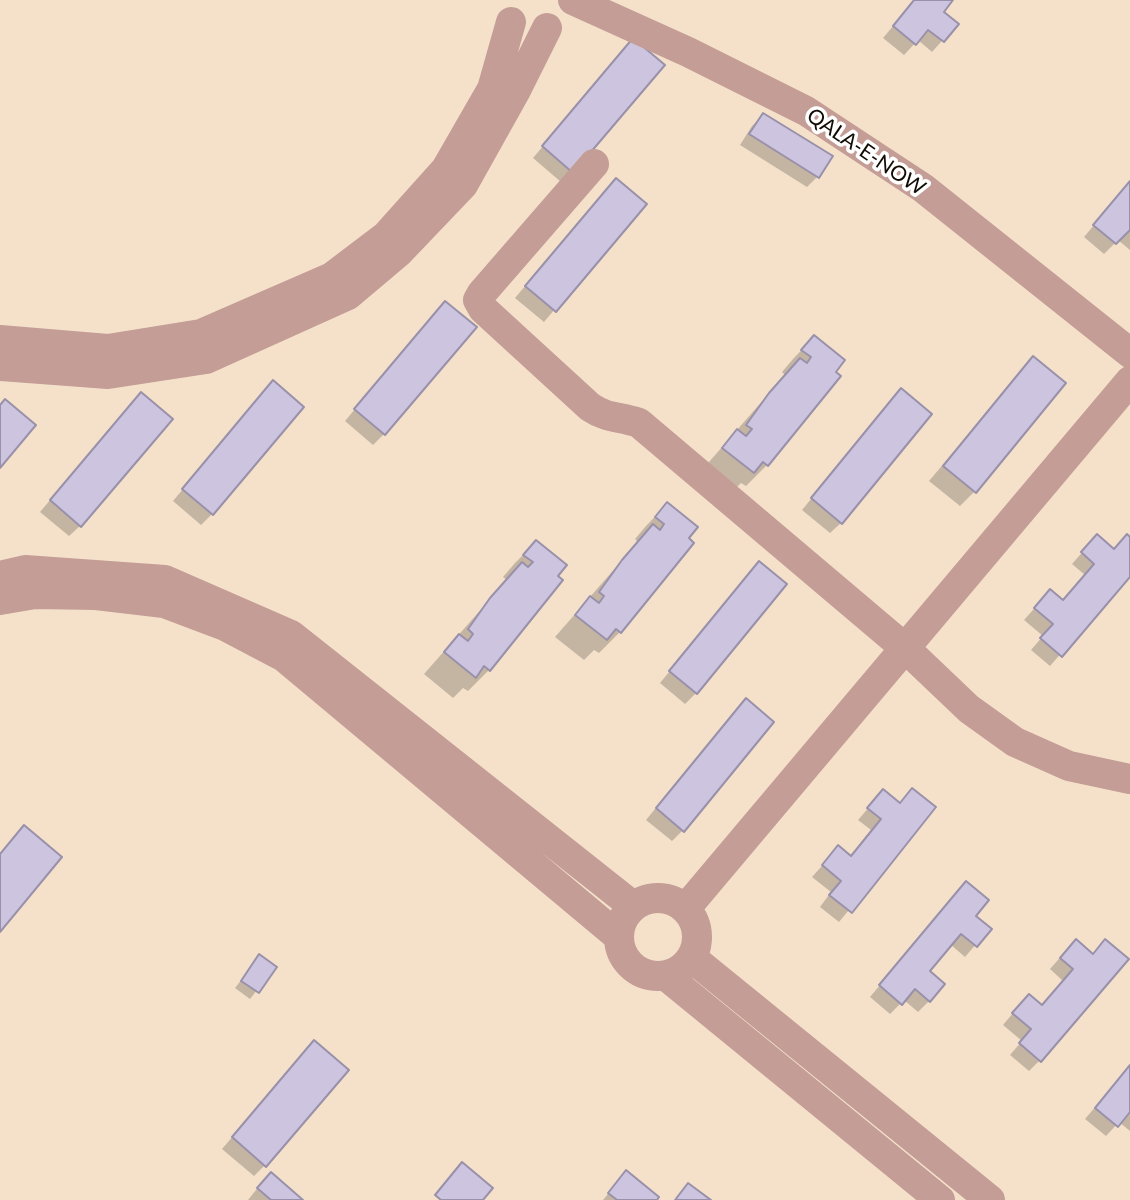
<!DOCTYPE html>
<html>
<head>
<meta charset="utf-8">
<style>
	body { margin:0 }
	canvas { display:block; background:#f5e1ca }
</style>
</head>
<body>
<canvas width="1130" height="1200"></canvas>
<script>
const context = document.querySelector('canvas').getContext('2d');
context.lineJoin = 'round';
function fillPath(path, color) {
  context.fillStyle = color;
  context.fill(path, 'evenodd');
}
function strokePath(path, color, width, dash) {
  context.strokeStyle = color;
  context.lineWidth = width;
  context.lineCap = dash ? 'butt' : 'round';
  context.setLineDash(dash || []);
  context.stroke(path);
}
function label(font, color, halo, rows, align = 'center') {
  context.font = font + ' Lato,sans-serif';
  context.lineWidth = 7;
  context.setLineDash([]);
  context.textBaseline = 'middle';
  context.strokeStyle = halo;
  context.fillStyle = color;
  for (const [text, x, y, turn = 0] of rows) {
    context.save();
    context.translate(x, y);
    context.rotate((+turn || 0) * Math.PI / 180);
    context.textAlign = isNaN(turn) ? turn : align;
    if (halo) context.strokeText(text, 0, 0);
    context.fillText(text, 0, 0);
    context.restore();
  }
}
fillPath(new Path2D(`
	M915,0H951L941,12L957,24L932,52L918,40L904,55L883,38Z
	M623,51L662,65L561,182L533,158Z
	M763,115L818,176L807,187L740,145L752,126Z
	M1130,182V250L1118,240L1104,254L1084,237Z
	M605,191L644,204L544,322L515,298Z
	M435,314L384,434L373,445L345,421Z
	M814,337L843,361L767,465L746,486L741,483L731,493L702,470L785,375L782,372L793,359Z
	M1033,358L1063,383L974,492L960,506L929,481Z
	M263,394L212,514L201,525L173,501Z
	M891,402L841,523L830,533L802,510Z
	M130,405L80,526L69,536L40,512Z
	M667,504L696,528L620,632L599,653L594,650L584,660L555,637L638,542L635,539L646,526Z
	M1130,539V575L1050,666L1031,650L1043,636L1024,620L1040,602H1062L1085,575L1072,564L1087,547L1114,550Z
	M536,542L564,565L489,670L468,691L463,688L453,698L424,674L507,580L503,577L515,563Z
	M759,563L696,693L685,704L660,683Z
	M735,711L683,830L672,841L646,820Z
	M883,791L899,804L934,807L839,922L820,907L831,892L812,877L838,848L850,857L871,830L858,820Z
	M956,894L974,916L989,929L965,957L950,944L927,971L929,1001L918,1012L904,1000L890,1014L870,997Z
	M1065,952L1092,955L1039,1061L1029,1071L1010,1055L1022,1041L1003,1025L1018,1007H1041L1063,981L1050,969Z
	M259,957L275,967L250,999L235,988Z
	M304,1053L265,1165L254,1176L222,1149Z
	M1130,1066V1131L1119,1122L1106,1136L1085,1119Z
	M620,1179L655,1200H603Z
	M260,1185L301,1200H248Z`), '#0003');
const building = new Path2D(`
	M914,0H953L944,12L959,24L944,42L928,30L916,45L893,26Z
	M633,38L665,65L573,173L542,146Z
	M763,113L833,156L819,178L749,134Z
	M616,178L647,204L556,312L525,286Z
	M1130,181V230L1116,244L1093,225Z
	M445,301L477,327L385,435L354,409Z
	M814,335L845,360L836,372L841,376L768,466L763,462L754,473L722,448L737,429L746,436L752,429L746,425L769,393L800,358L807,363L811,357L801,350Z
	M1033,356L1066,383L976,493L943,466Z
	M273,380L304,407L213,515L182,489Z
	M901,388L932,414L842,524L811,498Z
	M141,392L173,419L81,527L50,500Z
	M5,399L36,425L0,468V405Z
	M667,502L698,527L689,538L694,543L621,633L616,629L607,640L575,615L590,596L599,603L604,596L599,592L622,560L653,524L660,530L664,524L655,517Z
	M1097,534L1114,549L1127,534L1130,537V577L1062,657L1040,638L1053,624L1034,608L1050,589L1063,600L1094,564L1081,552Z
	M536,540L567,565L558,576L563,580L490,671L484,666L476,678L444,652L459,634L468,641L473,634L468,629L490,598L522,562L528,567L533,562L523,555Z
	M759,561L787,584L697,694L669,671Z
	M746,698L774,722L684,832L656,808Z
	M912,788L936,807L852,913L829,895L841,881L822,865L838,845L851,856L881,819L867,808L883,789L900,803Z
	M24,825L62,857L0,932V854Z
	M966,881L989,900L976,916L992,929L977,947L961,934L930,971L945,984L930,1002L915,989L902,1005L879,985Z
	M1076,939L1093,954L1105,939L1129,959L1041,1062L1019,1043L1031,1029L1012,1013L1029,994L1042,1005L1073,969L1060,958Z
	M259,954L277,967L259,993L241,981Z
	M314,1040L349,1070L266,1167L232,1137Z
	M1130,1065V1112L1118,1127L1095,1108Z
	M462,1162L493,1188L483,1200H441L435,1195Z
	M626,1170L659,1197L657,1200H617L608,1193Z
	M271,1172L303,1200H271L257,1188Z
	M688,1183L711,1200H675Z`);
fillPath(building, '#cdc5e0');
strokePath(building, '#9991aa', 2);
strokePath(new Path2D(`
	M573,0L688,52L806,111L923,188L1130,353
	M594,164L482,293L478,300L483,309L590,407C608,419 619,416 639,423L906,649L969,709L1015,742L1069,766L1130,779
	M0,340L108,349L201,334L332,277L386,236L446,169L492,89L511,22
	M0,366L108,374L206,359L348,295L399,252L463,185L515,92L547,28
	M0,576L25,570L165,580L291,635L633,906
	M0,600L35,594L96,595L164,603L225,626L284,657L619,937
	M619 937a39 39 0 1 1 78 0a39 39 0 1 1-78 0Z
	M686,908L1130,381
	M692,958L990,1200
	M666,976L940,1200`), '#c39d96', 30);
label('21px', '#130c05', '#fff', [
	["QALA-E-NOW",866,152,34]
]);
</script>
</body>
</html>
